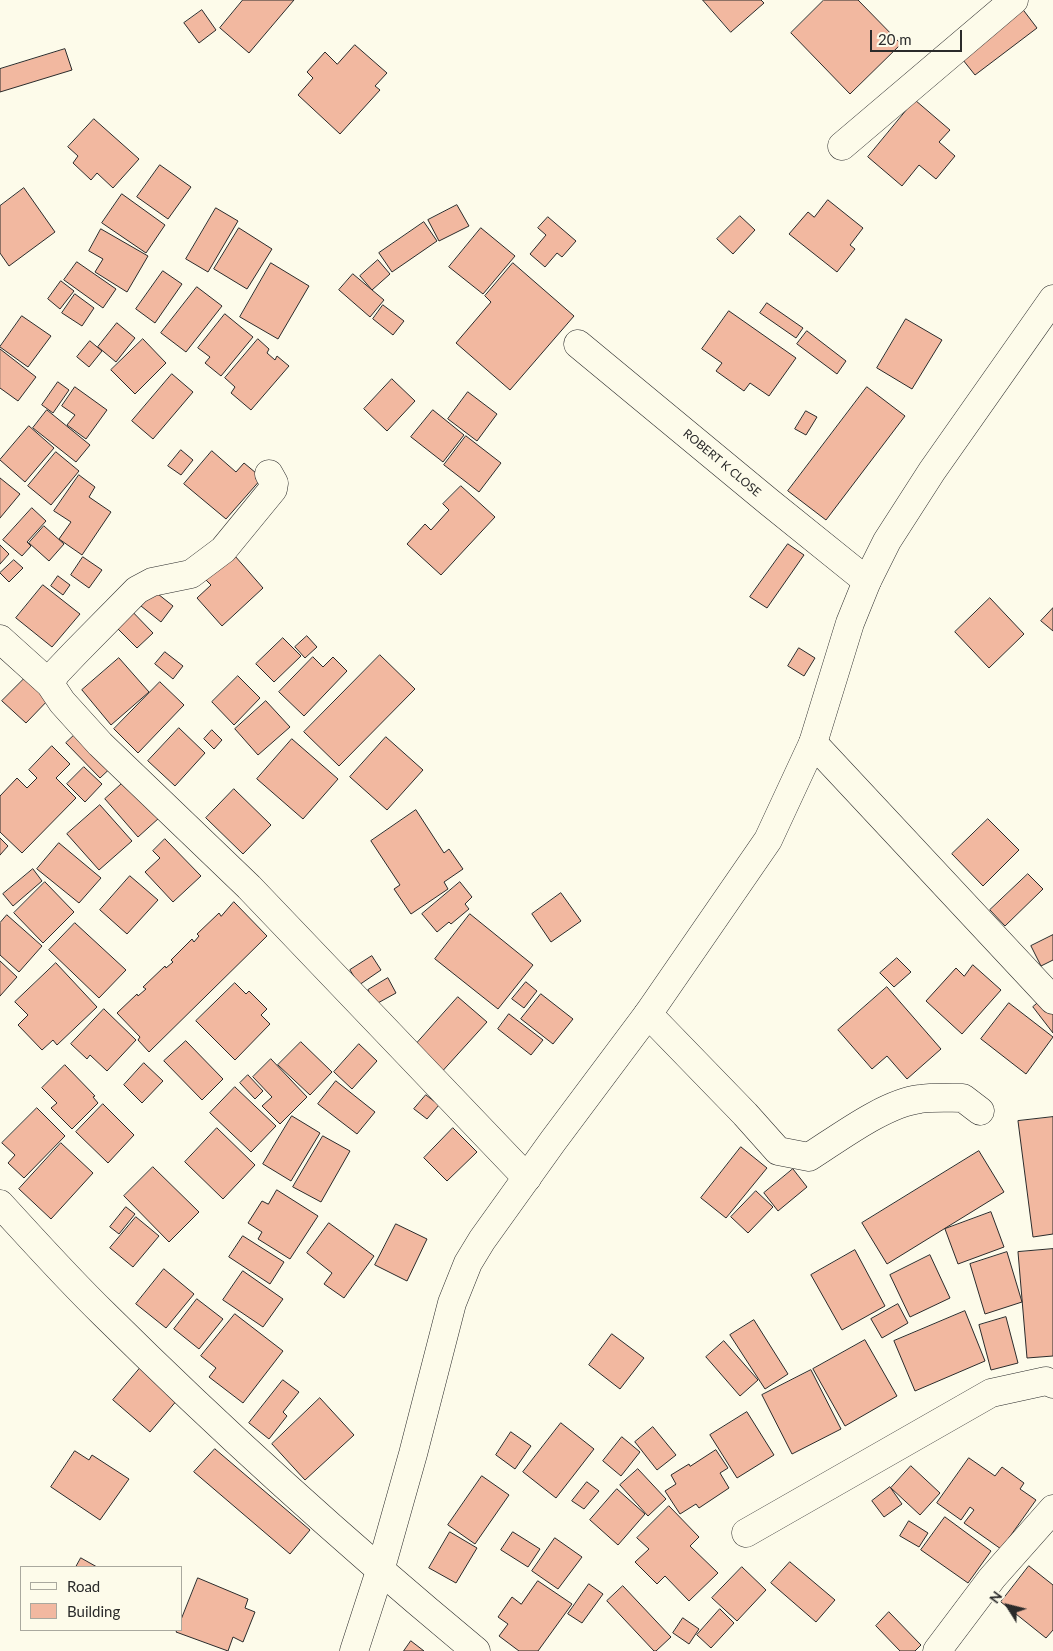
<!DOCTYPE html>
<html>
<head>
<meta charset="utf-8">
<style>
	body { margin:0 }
	#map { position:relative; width:1053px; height:1651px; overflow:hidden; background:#fdfbea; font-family:Lato,sans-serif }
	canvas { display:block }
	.legend { position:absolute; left:20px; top:1566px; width:162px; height:65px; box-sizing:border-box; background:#fdfbea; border:1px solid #a9a89e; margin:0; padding:6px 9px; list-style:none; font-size:15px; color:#2b2b2b }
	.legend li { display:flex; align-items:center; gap:10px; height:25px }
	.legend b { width:25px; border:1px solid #a9a89e }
	.north { position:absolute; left:983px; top:1581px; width:50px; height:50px; -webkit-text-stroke:4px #fdfbea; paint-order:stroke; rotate:306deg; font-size:14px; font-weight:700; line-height:20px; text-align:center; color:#2b2b2b }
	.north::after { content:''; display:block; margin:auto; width:18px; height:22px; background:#2b2b2b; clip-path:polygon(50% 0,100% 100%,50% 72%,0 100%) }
	.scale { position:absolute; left:870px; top:30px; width:92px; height:22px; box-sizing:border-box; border:2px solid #2b2b2b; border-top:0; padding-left:6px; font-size:15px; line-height:18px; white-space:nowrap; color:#2b2b2b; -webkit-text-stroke:4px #fdfbea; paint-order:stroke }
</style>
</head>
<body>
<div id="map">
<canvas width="1053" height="1651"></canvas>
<ul class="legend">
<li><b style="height:6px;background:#fdfbea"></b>Road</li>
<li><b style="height:14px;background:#f2b8a0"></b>Building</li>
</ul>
<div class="north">N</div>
<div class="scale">20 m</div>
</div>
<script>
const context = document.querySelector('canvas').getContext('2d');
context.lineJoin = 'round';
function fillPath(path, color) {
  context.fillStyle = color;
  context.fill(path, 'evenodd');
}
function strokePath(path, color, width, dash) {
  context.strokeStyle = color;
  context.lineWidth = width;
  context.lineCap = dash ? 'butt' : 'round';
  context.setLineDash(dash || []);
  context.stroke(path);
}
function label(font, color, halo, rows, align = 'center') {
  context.font = font + ' Lato,sans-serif';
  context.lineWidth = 4;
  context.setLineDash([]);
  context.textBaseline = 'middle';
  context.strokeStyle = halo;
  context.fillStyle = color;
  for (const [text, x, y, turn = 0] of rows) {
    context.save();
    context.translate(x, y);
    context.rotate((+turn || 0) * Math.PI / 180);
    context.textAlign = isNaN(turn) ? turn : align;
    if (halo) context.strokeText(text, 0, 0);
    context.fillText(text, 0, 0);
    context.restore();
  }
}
const building = new Path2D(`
	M243,0H294L249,53L220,28Z
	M703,0H761L764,3L731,32Z
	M824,0H858L901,44L850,94L791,33Z
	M1021,7L1037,28L975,75L959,55Z
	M202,10L216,30L199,43L184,23Z
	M355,45L387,73L375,86L380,90L340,134L298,95L313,78L307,72L325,52L337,64Z
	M65,49L72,70L0,92V69Z
	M915,100L950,130L939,142L955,156L936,179L919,165L902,186L868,157Z
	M94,119L139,159L113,188L97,173L91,180L73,163L78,156L68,147Z
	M160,165L191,187L168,219L137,197Z
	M24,188L55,232L9,266L0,253V206Z
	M122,194L165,225L146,253L102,223Z
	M828,200L863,228L850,245L855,249L837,272L789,234L808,212L814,217Z
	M457,205L469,226L439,241L428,220Z
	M216,208L238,221L208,272L186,259Z
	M740,216L755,230L733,254L717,239Z
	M548,217L576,241L562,257L557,253L545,267L530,254L546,235L538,228Z
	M424,222L437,241L392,272L379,253Z
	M239,228L272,249L247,289L214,269Z
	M481,228L515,256L483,294L449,267Z
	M101,229L148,256L127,292L95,272L103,259L89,251Z
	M378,260L390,274L372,290L360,276Z
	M77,262L116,289L103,308L64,280Z
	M271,263L309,286L278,339L240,317Z
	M513,263L574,316L510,390L456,343L491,302L485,296Z
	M163,271L182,284L155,323L136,309Z
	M353,274L384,300L370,317L339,290Z
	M61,281L74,291L60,309L48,299Z
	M197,287L222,306L186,352L161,333Z
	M75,294L94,308L82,326L62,313Z
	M767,303L803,328L796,338L760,313Z
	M383,305L404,321L393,335L373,319Z
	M729,311L796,358L769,396L750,383L744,391L716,371L722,363L702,349Z
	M225,314L253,337L221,376L205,363L210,357L198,348Z
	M22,316L51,336L28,367L0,347Z
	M906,319L942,340L912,389L877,368Z
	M117,323L135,338L116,362L98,347Z
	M807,331L846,361L837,374L797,344Z
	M143,339L166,363L135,394L111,370Z
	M258,339L269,349L267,353L275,360L277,356L289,366L251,410L231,393L235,387L225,378Z
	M90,341L102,351L89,367L77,357Z
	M0,349L36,377L18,401L0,388Z
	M172,374L193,392L153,439L132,421Z
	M392,379L415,401L387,431L364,409Z
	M58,382L69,390L53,413L42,405Z
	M75,387L107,410L86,439L67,425L75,415L62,406Z
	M867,387L905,416L826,520L788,491Z
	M468,392L497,414L477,441L448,419Z
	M47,410L90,445L76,462L33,428Z
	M433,410L464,435L443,462L411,437Z
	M806,411L817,417L806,435L795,429Z
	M29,426L54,448L25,482L0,460Z
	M466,436L501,463L479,492L444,465Z
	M181,450L193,460L181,475L168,466Z
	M212,451L236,472L244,463L262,478L226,519L184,484Z
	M56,452L79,471L51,505L28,486Z
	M79,475L95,487L89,497L111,512L82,555L59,539L71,522L54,511Z
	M0,478L20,494L0,518Z
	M461,486L495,517L441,575L407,544L425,524L431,530L449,510L443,504Z
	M32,508L46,521L27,542L31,546L22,556L3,540Z
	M44,526L64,544L49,561L29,543Z
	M788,544L804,555L767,608L750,597Z
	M0,545L9,554L0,564Z
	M235,556L263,588L222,626L197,598L211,585L203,577Z
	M83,557L102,570L89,588L71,575Z
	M14,560L23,568L9,582L0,573Z
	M58,576L70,585L63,595L51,586Z
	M43,585L80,614L52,647L16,618Z
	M153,590L173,606L161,622L141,606Z
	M990,598L1024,634L989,668L955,632Z
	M126,605L153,633L137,648L110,621Z
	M1053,608V631L1041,621Z
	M307,636L317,647L305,658L295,647Z
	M283,638L301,656L274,682L256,664Z
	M799,648L815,658L804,676L788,666Z
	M165,652L183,666L173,679L155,664Z
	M380,655L415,689L339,766L304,732Z
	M313,657L323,667L333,657L347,671L304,716L279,692Z
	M119,658L149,692L111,725L82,690Z
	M29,674L52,696L26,723L2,701Z
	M238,676L260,698L234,725L212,702Z
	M160,682L184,705L138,753L114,729Z
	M266,701L290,727L258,755L235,729Z
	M85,725L119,760L100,778L66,743Z
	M179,728L205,753L175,786L148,761Z
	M212,730L222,740L214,749L204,739Z
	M386,737L423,770L387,810L350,777Z
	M292,739L338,779L303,819L257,779Z
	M52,746L70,764L56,778L76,798L22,853L0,832V796L17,778L27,788L37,778L29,770Z
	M84,767L102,784L85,802L67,784Z
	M126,780L159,818L138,837L105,799Z
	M234,789L271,825L243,854L206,818Z
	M100,805L132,841L99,870L67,834Z
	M416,810L444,853L449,849L463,869L444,882L448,889L411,914L394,889L400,885L371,841Z
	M988,819L1019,850L983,886L952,854Z
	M0,838L8,846L0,855Z
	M165,839L201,876L173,902L145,872L160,858L153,851Z
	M59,843L101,878L79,903L37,869Z
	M33,869L42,881L13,906L3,894Z
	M1028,874L1043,889L1005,926L990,910Z
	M130,876L158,900L127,934L100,910Z
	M45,882L74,912L43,943L14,913Z
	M460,882L472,897L465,904L469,909L451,924L449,922L437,932L422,914Z
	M561,893L581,921L551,942L532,914Z
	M234,902L267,936L149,1052L138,1040L140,1037L117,1013L137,994L138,996L146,989L143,987L165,966L166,968L173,962L171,960L192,939L194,942L199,936L197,934L219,913L221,916Z
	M470,914L533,965L498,1009L435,959Z
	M7,915L42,946L19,972L0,955V923Z
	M75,923L126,970L99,998L49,950Z
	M1053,935V960L1041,966L1031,946Z
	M372,956L381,970L359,985L350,970Z
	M897,958L911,972L894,987L880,973Z
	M0,961L17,977L0,996Z
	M56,963L97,1007L57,1045L53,1040L42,1050L18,1025L28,1015L15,1002Z
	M973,965L1001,990L962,1034L926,1001L956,968L964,976Z
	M388,978L396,993L376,1004L368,990Z
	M526,982L537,991L524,1008L512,999Z
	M235,983L246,994L249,991L267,1009L261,1015L270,1024L235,1060L196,1021Z
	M887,987L941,1049L907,1079L887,1056L872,1069L838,1030Z
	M541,994L573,1019L553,1044L521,1019Z
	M458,997L487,1022L438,1076L410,1051Z
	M1045,997L1053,1007V1033L1033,1007Z
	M1009,1003L1053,1037L1026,1074L981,1039Z
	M104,1009L136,1040L107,1071L90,1055L87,1059L71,1044Z
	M509,1014L543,1040L531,1055L498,1029Z
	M186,1041L223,1079L202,1100L164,1061Z
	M301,1042L332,1072L310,1095L278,1065Z
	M359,1044L377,1061L352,1089L334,1072Z
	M271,1059L307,1097L280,1124L262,1106L272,1097L253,1077Z
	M144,1063L163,1081L142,1103L124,1085Z
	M65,1065L95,1096L93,1097L98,1103L72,1129L51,1108L57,1103L42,1088Z
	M248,1075L263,1091L255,1099L240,1083Z
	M336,1081L375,1112L357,1134L318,1104Z
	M235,1087L276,1126L251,1152L210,1113Z
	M426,1095L439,1105L427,1119L414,1109Z
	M103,1104L134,1135L108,1163L76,1132Z
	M37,1108L65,1136L24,1178L8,1163L15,1155L2,1143Z
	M292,1116L320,1133L291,1181L263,1164Z
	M1053,1117V1234L1033,1237L1018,1121Z
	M217,1128L255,1165L223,1199L185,1162Z
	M453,1128L477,1152L447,1181L424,1158Z
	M323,1136L350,1151L321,1202L293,1187Z
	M61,1143L93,1173L51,1219L19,1189Z
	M741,1147L767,1168L726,1218L701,1198Z
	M979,1151L1004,1192L887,1264L862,1223Z
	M153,1167L199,1212L169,1242L124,1196Z
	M793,1169L807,1187L778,1211L764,1193Z
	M277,1190L318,1216L290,1259L258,1239L262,1232L248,1223L262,1201L268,1204Z
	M756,1191L773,1207L748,1233L731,1217Z
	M126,1207L135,1214L119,1234L110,1227Z
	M991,1212L1004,1247L958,1264L945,1229Z
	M136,1217L159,1236L133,1267L110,1248Z
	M329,1223L374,1256L344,1298L324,1284L332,1273L307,1253Z
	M396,1224L427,1239L407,1281L375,1265Z
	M243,1236L284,1262L270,1284L229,1257Z
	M1053,1249V1356L1027,1358L1018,1252Z
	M855,1250L885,1306L842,1330L811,1275Z
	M1007,1252L1022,1302L985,1314L970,1264Z
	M930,1255L950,1298L910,1317L890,1275Z
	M164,1269L194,1294L166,1328L136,1304Z
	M243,1271L283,1299L263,1327L223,1300Z
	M197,1299L223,1319L199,1349L174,1329Z
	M898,1304L908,1323L882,1338L871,1319Z
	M965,1311L985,1361L915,1391L894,1341Z
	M235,1314L283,1351L243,1403L209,1377L216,1368L201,1356Z
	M1006,1317L1018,1363L991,1370L979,1325Z
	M754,1320L788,1374L765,1389L730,1335Z
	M612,1334L644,1358L620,1389L589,1365Z
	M865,1340L897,1396L845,1426L813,1369Z
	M724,1341L758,1380L740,1396L706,1357Z
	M141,1367L178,1399L150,1432L113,1400Z
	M811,1370L841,1429L792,1454L762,1395Z
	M283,1380L299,1392L283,1412L287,1416L269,1439L249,1423Z
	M320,1398L354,1435L305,1480L272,1444Z
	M747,1412L774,1455L737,1478L710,1435Z
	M561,1423L594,1449L556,1498L523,1472Z
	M653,1427L676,1455L657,1470L635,1442Z
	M511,1432L531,1446L515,1469L496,1455Z
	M622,1437L640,1452L621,1476L603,1461Z
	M215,1449L310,1530L290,1554L194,1472Z
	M716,1450L728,1468L720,1473L729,1488L699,1508L696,1504L680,1514L665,1491L676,1484L671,1475L689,1464L690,1466Z
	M75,1451L89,1460L92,1455L129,1479L100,1520L51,1487Z
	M969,1458L995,1476L1002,1467L1024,1483L1020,1489L1036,1500L1001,1549L964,1523L974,1510L970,1507L961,1520L937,1503Z
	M911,1466L940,1493L920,1515L891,1488Z
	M638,1469L666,1499L648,1516L620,1485Z
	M482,1476L509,1495L475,1544L448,1525Z
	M587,1482L599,1491L584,1509L572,1501Z
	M890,1487L902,1504L884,1517L872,1501Z
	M617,1489L645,1514L618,1545L590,1520Z
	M669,1506L699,1537L690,1546L718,1573L689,1601L665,1576L657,1584L635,1562L649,1549L637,1538Z
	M945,1517L991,1551L968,1583L921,1550Z
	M909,1521L928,1533L919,1547L900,1536Z
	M450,1532L477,1548L456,1583L429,1568Z
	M513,1532L540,1549L528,1567L501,1550Z
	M555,1538L582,1557L558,1589L532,1571Z
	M81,1558L97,1567H76Z
	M790,1562L835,1600L816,1622L771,1583Z
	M1029,1566L1053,1585V1630L1046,1638L1001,1602Z
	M742,1567L766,1590L737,1621L712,1598Z
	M198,1578L248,1599L245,1608L255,1612L243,1642L233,1637L228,1651L176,1632L177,1630H181V1620Z
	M538,1581L572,1604L538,1651H519L499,1636L508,1624L498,1617L512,1597L521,1604Z
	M589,1584L603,1594L582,1623L568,1614Z
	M623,1586L671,1637L656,1651H654L607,1601Z
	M720,1609L734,1623L711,1648L697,1635Z
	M889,1612L921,1645L915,1651H900L876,1626Z
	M683,1618L699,1629L689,1644L673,1633Z
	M411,1641L424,1651H404Z`);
fillPath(building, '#f2b8a0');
strokePath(building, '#2b2b2b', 1);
const minor = new Path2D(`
	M842,146L1014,0
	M578,344L769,502L867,581
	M0,639L50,684L62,702L100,744L249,887L527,1178
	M50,684L56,673L75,653L137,590L152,582L191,574L223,550L273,489L274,483L269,474
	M813,743L1053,1000
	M648,1014L745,1114L778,1151L809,1157C839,1138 885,1103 920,1099C934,1097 949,1098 963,1098L980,1111
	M0,1204C34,1241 68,1279 104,1314C223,1432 347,1544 476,1651
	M746,1533L991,1393L1046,1381L1053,1384
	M937,1651L992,1578L1053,1509`);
const tertiary = new Path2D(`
	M354,1651L380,1571L413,1454L452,1303L468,1263L482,1240L553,1141L648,1014L768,840L813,743L850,623L867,581L887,541L932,471L1053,299`);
strokePath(minor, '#2b2b2b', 29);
strokePath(tertiary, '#2b2b2b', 29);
strokePath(minor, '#fdfbea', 28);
strokePath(tertiary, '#fdfbea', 28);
label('12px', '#2b2b2b', '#fdfbea', [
	["ROBERT K CLOSE",722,463,40]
]);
</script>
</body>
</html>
